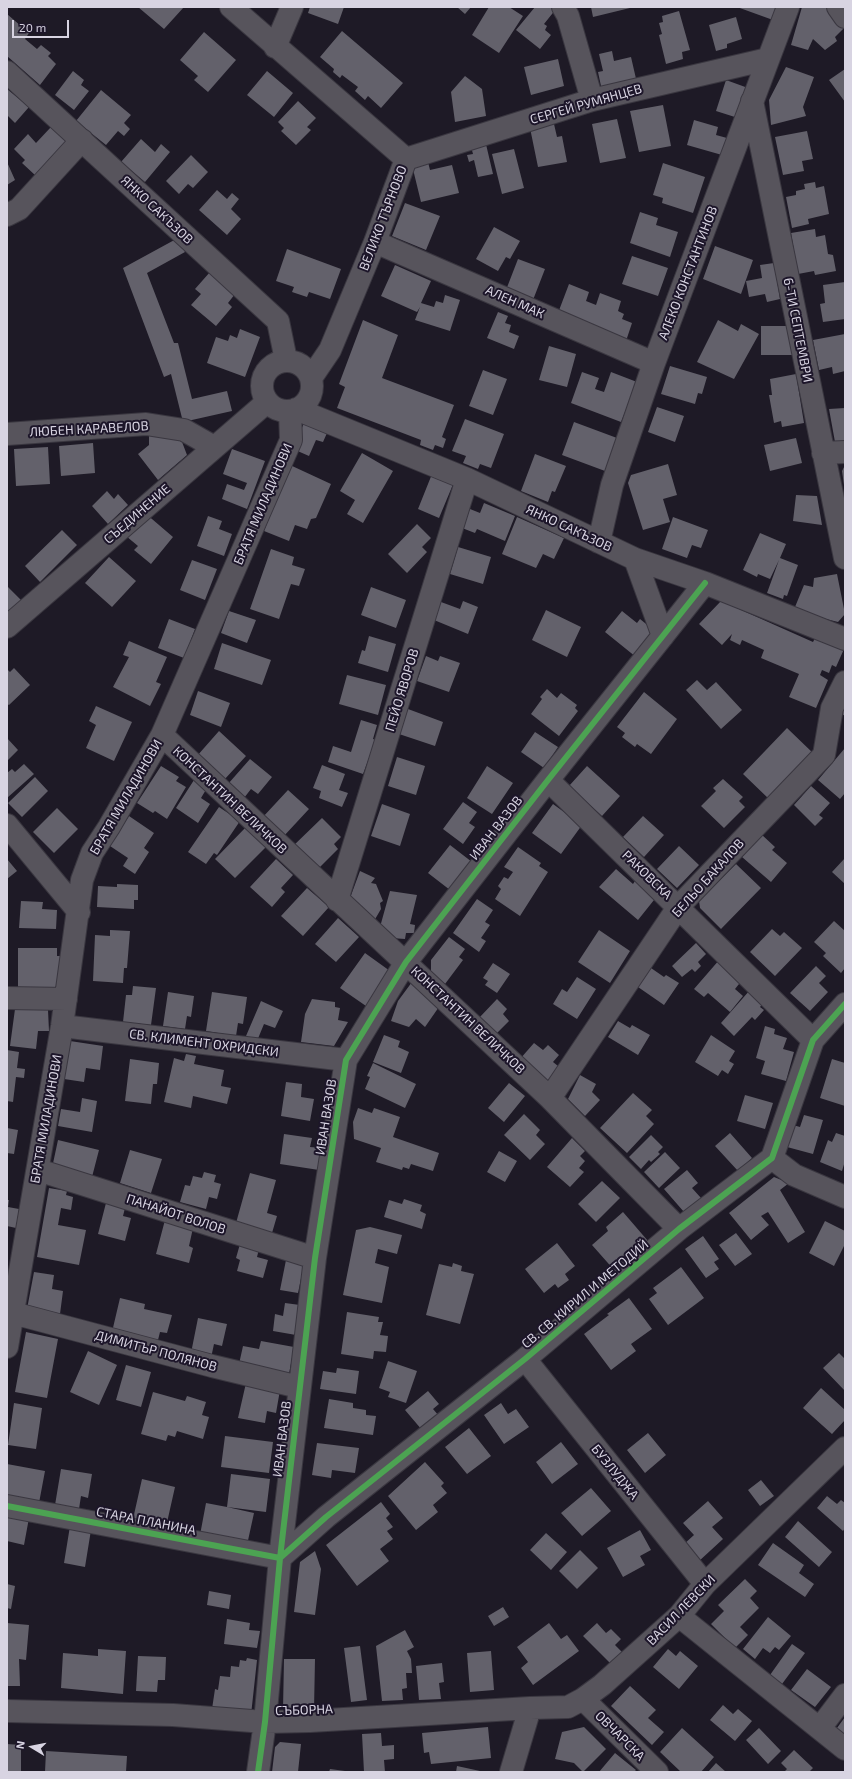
<!DOCTYPE html>
<html>
<head>
<meta charset="utf-8">
<style>
	body { margin:0 }
	#map { position:relative; width:852px; height:1779px; overflow:hidden; background:#1e1a26; font-family:"Exo 2",sans-serif }
	canvas { display:block }
	.frame { position:absolute; inset:0; border:8px solid #d8d4e2; pointer-events:none }
	.north { position:absolute; left:12px; top:1727px; width:40px; height:40px; -webkit-text-stroke:3px #1d162a; paint-order:stroke; rotate:280deg; font-size:11px; font-weight:700; line-height:16px; text-align:center; color:#d8d4e2 }
	.north::after { content:''; display:block; margin:auto; width:14px; height:18px; background:#d8d4e2; clip-path:polygon(50% 0,100% 100%,50% 72%,0 100%) }
	.scale { position:absolute; left:12px; top:20px; width:57px; height:18px; box-sizing:border-box; border:2px solid #d8d4e2; border-top:0; padding-left:5px; font-size:12px; line-height:14px; white-space:nowrap; color:#d8d4e2; -webkit-text-stroke:3px #1d162a; paint-order:stroke }
</style>
</head>
<body>
<div id="map">
<canvas width="852" height="1779"></canvas>
<div class="frame"></div>
<div class="north">N</div>
<div class="scale">20 m</div>
</div>
<script>
const context = document.querySelector('canvas').getContext('2d');
context.lineJoin = 'round';
function fillPath(path, color) {
  context.fillStyle = color;
  context.fill(path, 'evenodd');
}
function strokePath(path, color, width, dash) {
  context.strokeStyle = color;
  context.lineWidth = width;
  context.lineCap = dash ? 'butt' : 'round';
  context.setLineDash(dash || []);
  context.stroke(path);
}
function label(font, color, halo, rows, align = 'center') {
  context.font = font + ' "Exo 2",sans-serif';
  context.lineWidth = 4;
  context.setLineDash([]);
  context.textBaseline = 'middle';
  context.strokeStyle = halo;
  context.fillStyle = color;
  for (const [text, x, y, turn = 0] of rows) {
    context.save();
    context.translate(x, y);
    context.rotate((+turn || 0) * Math.PI / 180);
    context.textAlign = isNaN(turn) ? turn : align;
    if (halo) context.strokeText(text, 0, 0);
    context.fillText(text, 0, 0);
    context.restore();
  }
}
fillPath(new Path2D(`
	M138,7H184L164,29Z
	M310,7H344L338,24L308,13Z
	M457,7H471L465,14Z
	M489,7H509L523,16L499,53L472,35Z
	M535,7H554L556,9L544,24L547,26L545,30L551,35L540,49L516,30Z
	M591,7H630V8L593,17Z
	M737,7H777L773,20Z
	M802,7H827L845,27L835,37L837,41L825,50L813,39L808,50L791,45Z
	M679,11L690,50L682,52L683,59L666,64L659,35L662,34L659,23L663,22L662,16Z
	M7,14L29,33L25,39L37,49L41,45L51,53L48,56L56,64L40,85L7,56Z
	M736,17L742,39L727,44V48L716,51L709,25Z
	M342,31L403,83L381,108L368,96L365,100L355,91L358,87L342,75L340,78L333,72L334,69L320,57Z
	M204,32L236,60L208,92L194,80L198,76L180,60Z
	M612,51L614,61L631,57L637,83L608,90L601,86L598,72L603,71L599,54Z
	M558,59L564,86L531,95L524,67Z
	M786,67L814,77L803,107L806,116L771,125L769,100Z
	M845,69V102L829,80Z
	M73,71L84,80L81,85L89,91L74,110L55,95Z
	M267,71L293,93L274,117L247,95Z
	M465,76L482,89L486,116L455,122L451,92Z
	M726,80L748,88L738,118L716,111Z
	M7,89L29,107L15,123L7,115Z
	M101,90L131,115L124,123L130,129L124,136L118,131L106,145L76,121Z
	M298,101L316,118L307,127L311,130L296,145L281,131L284,128L278,122Z
	M663,105L671,146L639,152L630,111Z
	M617,119L626,158L600,163L592,124Z
	M694,120L718,127L716,135L727,138L722,155L687,145Z
	M554,124L557,137L562,136L567,162L538,167L530,128Z
	M51,127L67,142L36,176L22,163L25,160L14,149L28,134L36,143Z
	M807,131L813,159L802,161L804,171L783,175L775,137Z
	M141,139L155,152L161,144L170,152L145,182L121,162Z
	M485,140L493,174L478,177L474,160L469,162L467,155L473,154L470,143Z
	M514,149L524,188L502,194L492,154Z
	M191,155L208,172L193,188L188,184L179,194L166,181Z
	M427,158L430,170L452,165L459,193L421,202L411,161Z
	M7,162L15,180L7,185Z
	M663,163L705,177L693,213L662,203L663,198L653,195Z
	M815,182L816,188L824,186L829,214L808,219L809,224L792,228L786,197L796,195V191L805,189L804,184Z
	M217,190L227,199L232,193L239,199L231,209L241,219L227,235L199,210Z
	M405,203L440,216L426,250L392,236Z
	M640,212L658,218L656,225L678,232L670,257L630,243Z
	M494,227L520,241L510,259L506,257L498,271L476,259Z
	M815,229L816,237L825,235L828,254L833,255L836,271L815,275L814,271L798,274L791,233Z
	M178,238L185,252L147,273L174,343H178L192,399L227,391L232,411L183,422L171,374L164,377L123,268Z
	M715,246L753,260L741,294L703,279Z
	M287,249L341,269L330,299L309,292L307,297L292,292L294,287L276,281Z
	M632,256L668,268L658,296L622,284Z
	M518,259L545,269L533,300L506,290Z
	M774,263L780,299L767,302L765,294L749,297L746,281L762,278L760,265Z
	M395,265L431,281L421,303L434,307L436,301L443,303L445,295L460,300L450,331L415,320L420,307L417,312L381,296Z
	M210,272L235,294L228,303L232,307L216,326L191,305L201,294L195,289Z
	M845,282V319L823,322L820,304L825,303L823,285Z
	M569,284L589,292L586,301L596,305L600,293L621,301L618,311L624,314L622,319L632,323L626,341L558,313Z
	M498,312L508,316L505,323L511,325L509,332L519,336L514,349L487,338Z
	M363,320L398,335L382,378L454,405L442,437L446,439L443,448L435,445L433,450L420,445L421,440L337,408L345,387L339,384Z
	M718,320L738,331L741,324L759,334L734,379L697,362Z
	M761,326H788V336L793,339V355H761Z
	M240,329L260,337L245,377L207,363L216,337L228,341L230,335L237,338Z
	M845,334V371L833,374L832,367L819,370L813,340Z
	M549,346L576,354L567,387L539,380Z
	M670,366L707,377L702,394L698,393L695,404L661,394Z
	M483,370L507,379L493,415L469,406Z
	M582,372L599,378L595,389L604,392L611,372L637,382L621,422L571,403Z
	M796,374L804,423L782,427L781,421L774,423L769,395H772L770,379Z
	M657,407L684,416L675,442L648,432Z
	M845,408V442H835L829,409Z
	M465,419L504,434L491,468L480,464L478,469L463,463L466,456L452,451Z
	M574,422L617,438L605,471L562,455Z
	M304,423L327,433L323,442L316,440L309,456L293,449Z
	M149,434H179L187,455L158,480L138,454L149,445Z
	M796,438L802,463L770,471L764,445Z
	M93,443L95,473L61,476L59,446Z
	M48,447L50,484L16,486L14,449Z
	M232,449L265,461L247,509L222,499L227,484L244,490L247,483L223,474Z
	M362,453L393,471L363,523L347,514L355,500L340,491Z
	M535,454L566,466L555,492L552,491L548,502L521,491Z
	M668,464L677,495L663,499L670,522L643,530L628,483L631,475Z
	M290,465L331,484L316,518L311,519L307,529L295,525L289,541L264,531Z
	M845,465V485H844L842,471Z
	M432,474L454,482L439,518L418,509Z
	M107,491L114,499L118,494L128,505L108,524L92,506Z
	M796,495L817,496L822,525L793,521Z
	M484,503L515,516L505,541L477,529L475,533L462,528L470,509L480,513Z
	M145,513L173,537L151,564L134,550L138,546L126,536Z
	M208,516L222,521L219,529L232,534L224,556L197,546Z
	M517,517L564,538L554,559L543,554L536,568L502,554Z
	M673,517L708,530L701,548L692,545L687,558L662,549Z
	M417,524L431,538L422,547L427,552L407,573L388,554Z
	M62,530L77,545L40,582L25,566Z
	M760,533L786,544L780,558L798,565L787,596L784,595L783,599L767,593L779,560L770,579L758,574L757,577L743,570Z
	M458,547L491,557L483,584L450,574Z
	M271,549L294,557L292,565L305,569L299,586L291,584L279,619L250,609Z
	M109,557L136,581L112,607L85,583Z
	M192,560L217,569L205,600L180,590Z
	M837,574L845,614L838,622L806,614L795,607L804,585L813,587L814,578Z
	M8,587L23,602L7,617V588Z
	M371,587L406,600L396,628L361,615Z
	M463,601L478,607L468,634L434,620L441,602L460,609Z
	M721,601L813,642L816,636L844,649L836,667L832,665L829,673L822,670L820,675L828,680L816,708L789,697L799,674L761,658L764,650L742,640L740,645L730,640L732,634L722,645L699,624Z
	M546,610L581,627L567,657L532,640Z
	M229,611L256,620L247,643L221,633Z
	M622,611L637,623L640,619L656,632L636,657L605,632Z
	M169,619L195,629L184,658L158,648Z
	M369,636L396,644L388,672L358,663L362,650L365,651Z
	M129,641L167,657L156,682L161,684L150,706L113,687L129,657L123,655Z
	M222,643L271,660L262,685L214,669Z
	M426,656L438,661L440,656L460,663L449,692L417,681Z
	M14,668L30,685L9,705L7,704V669L10,672Z
	M347,675L386,685L378,715L339,704Z
	M697,680L707,690L716,682L742,710L721,729L686,690Z
	M547,689L557,698L561,693L577,705L575,708L578,711L559,736L531,714L542,699L540,697Z
	M198,691L230,703L221,727L190,715Z
	M644,692L677,719L651,754L637,744L635,747L622,737L625,733L617,727Z
	M845,698V716L837,711Z
	M96,706L132,722L114,761L86,748L96,725L89,721Z
	M408,709L443,722L435,746L399,734Z
	M361,720L377,725L373,739L379,741L373,759L369,758L363,774L328,762L333,746L351,752Z
	M787,728L814,754L770,800L743,774Z
	M219,731L246,756L224,780L197,756Z
	M535,732L558,747L544,768L521,752Z
	M7,738L18,750L7,761Z
	M845,748V793L840,799L818,780Z
	M397,757L425,766L416,795L388,786Z
	M250,759L272,777L258,794L251,789L244,798L228,784Z
	M24,764L34,774L7,798V773L12,769L15,772Z
	M322,765L345,774L339,790L348,793L342,807L319,798L321,791L313,788Z
	M161,766L179,777L176,781L186,787L167,819L155,811L153,813L137,803Z
	M487,766L513,783L492,814L467,798Z
	M587,766L620,796L602,816L569,786Z
	M35,777L48,791L22,817L8,803Z
	M723,779L743,797L739,801L745,807L724,828L701,806L716,791L713,788Z
	M194,780L207,788L201,798L210,804L198,823L176,808Z
	M811,786L830,803L819,815L823,818L815,826L794,805Z
	M288,790L309,809L283,837L262,818Z
	M463,802L477,812L469,823L475,827L463,844L443,829Z
	M382,804L410,814L400,846L371,836Z
	M553,804L582,825L561,854L532,833Z
	M219,807L240,821L217,855L214,853L206,864L188,852Z
	M57,808L78,829L54,853L33,832Z
	M129,816L154,833L144,848L149,852L135,874L123,866L128,858L110,846Z
	M643,816L664,835L644,857L623,837Z
	M322,818L341,837L334,844L338,849L315,872L291,848Z
	M247,826L267,846L235,878L215,859Z
	M761,834L775,847L772,850L787,863L771,882L742,857Z
	M450,845L472,862L450,890L428,873Z
	M679,846L699,865L677,888L657,869Z
	M518,847L541,863L539,866L548,872L520,916L495,899L501,889L498,886L504,877L508,879L513,872L504,867Z
	M845,858V884L832,872Z
	M7,859L17,871L7,879Z
	M276,859L293,875L281,888L285,892L272,907L250,887Z
	M736,864L761,888L721,929L700,908L699,901Z
	M616,869L633,884L637,878L658,895L638,920L599,887Z
	M360,871L375,878L371,883L376,884L383,901L380,903L381,909L374,921L350,898Z
	M117,884L138,885V900H134V909L97,907L98,886L117,887Z
	M307,888L329,907L303,936L281,916Z
	M390,891L417,895L410,924L415,925L414,933H406L405,939L391,938L380,927Z
	M477,899L493,910L485,922L490,925L481,938L486,941L479,952L453,933Z
	M21,901L43,902L42,909L57,910L56,929L19,928Z
	M338,918L359,937L336,962L315,944Z
	M834,921L845,931V968L841,973L823,956L826,953L814,942Z
	M772,929L780,936L784,932L802,948L775,976L750,952Z
	M110,930L130,931L127,968H124L123,983L93,981L95,935L110,936Z
	M599,930L630,951L610,983L578,962Z
	M449,937L465,949L459,957L463,960L445,984L431,973V960Z
	M696,943L706,954L698,962L701,966L695,972L692,969L682,977L672,966Z
	M18,948H57V956H64L60,991L18,990Z
	M365,953L390,971L366,1006L340,988Z
	M720,959L743,979L735,989L743,996L730,1012L708,993L704,997L694,989Z
	M493,963L510,974L497,993L485,985L488,981L483,978Z
	M816,966L826,976L819,983L828,992L810,1011L790,993Z
	M651,968L664,977L666,975L679,983L664,1005L638,987Z
	M577,977L596,989L577,1019L553,1004L562,989L567,992Z
	M412,982L441,1004L425,1027L416,1019L409,1027L391,1021L398,1001Z
	M133,986L156,988L151,1025L123,1022L126,995H132Z
	M750,990L764,1002L760,1007L764,1010L755,1020L752,1017L734,1036L721,1023Z
	M168,992L194,996L191,1017L187,1016L185,1029L163,1026Z
	M212,992L247,997L243,1024L238,1023L236,1036L206,1031Z
	M312,999L335,1002V1007L340,1008L338,1020L348,1022L334,1046L301,1042L305,1014Z
	M497,999L507,1009L503,1014L509,1021L496,1034L479,1018Z
	M261,1001L283,1011L275,1028L264,1024L257,1041L246,1036Z
	M15,1009L48,1010L49,1031H38L36,1049L10,1046Z
	M618,1021L630,1028L632,1025L650,1035L638,1055L608,1037Z
	M765,1026L775,1029L774,1034L787,1038L783,1049L794,1052L786,1081L761,1074L765,1061L756,1058Z
	M384,1035L400,1041L398,1047L409,1052L401,1073L373,1062Z
	M711,1035L735,1051L729,1061L734,1064L728,1074L722,1070L718,1076L695,1062Z
	M70,1041L103,1046L100,1070L86,1068L84,1082L64,1079Z
	M534,1043L543,1050L548,1045L559,1055L553,1062L563,1070L550,1085L520,1059Z
	M7,1050L19,1052L17,1068L25,1069L24,1078L16,1077L13,1102L7,1101Z
	M186,1054L196,1056L194,1064L224,1070L221,1086L231,1088L227,1104L193,1096L191,1108L164,1102L174,1058L184,1061Z
	M130,1059L159,1063L157,1084H153L151,1104L125,1101Z
	M832,1059L845,1063V1106L820,1098Z
	M373,1063L416,1084L405,1108L365,1089L370,1077L367,1076Z
	M580,1075L596,1084L592,1092L600,1100L585,1116L568,1099Z
	M286,1082L302,1084L301,1097L314,1099L310,1121L281,1116Z
	M509,1083L525,1096L504,1122L488,1108Z
	M633,1093L652,1110L646,1116L654,1124L627,1153L600,1128Z
	M745,1095L773,1103L765,1129L737,1121Z
	M82,1098L97,1101L92,1132L58,1126L61,1109L80,1112Z
	M358,1108L372,1113L374,1108L400,1117L393,1137L439,1153L433,1171L411,1164L409,1169L403,1167L402,1170L376,1162L381,1148L354,1139L353,1122Z
	M524,1114L540,1130L536,1135L545,1144L530,1160L504,1135Z
	M804,1115L823,1120L813,1154L787,1147L793,1125L800,1127Z
	M7,1128L18,1130L14,1154L7,1153Z
	M730,1133L752,1158L738,1171L715,1146Z
	M836,1133L845,1136V1161L842,1171L820,1162L828,1140L832,1142Z
	M284,1134L312,1138L310,1147L322,1148L319,1170L280,1164Z
	M651,1135L663,1147L658,1152L660,1154L651,1162L649,1160L641,1169L629,1157Z
	M572,1138L585,1151L580,1156L585,1161L579,1168L584,1172L570,1187L547,1167Z
	M58,1140L99,1150L92,1177L52,1168Z
	M130,1150L162,1159L151,1193L120,1183Z
	M499,1151L517,1161L505,1182L487,1172Z
	M665,1152L680,1168L659,1188L644,1172Z
	M687,1170L698,1183L692,1188L701,1198L684,1212L664,1189Z
	M204,1172L216,1175L214,1182L221,1184L217,1199L209,1197L206,1209L180,1202L185,1185L190,1186L193,1176L202,1178Z
	M250,1173L276,1180L267,1213L277,1216L272,1233L236,1223Z
	M774,1177L789,1183L780,1190L805,1232L788,1243L768,1212L761,1216L769,1225L751,1240L729,1213Z
	M602,1181L620,1198L596,1222L578,1204Z
	M49,1188L67,1191L66,1195L73,1197L71,1210L61,1208L58,1225L86,1230L79,1265L37,1257Z
	M107,1199L126,1204L123,1216L131,1218L125,1241L98,1234Z
	M404,1199L422,1205L420,1211L426,1214L422,1229L384,1217L389,1200L402,1204Z
	M7,1200H9L8,1207L19,1209L16,1228L7,1226Z
	M623,1212L648,1241L615,1271L592,1245L608,1231L606,1227Z
	M165,1220L193,1228L189,1246L193,1248L189,1263L156,1254Z
	M825,1221L845,1231V1244L834,1266L809,1253Z
	M370,1227L402,1235L397,1254L378,1249L375,1263L389,1267L382,1303L343,1295L356,1230Z
	M736,1233L752,1254L735,1266L719,1245Z
	M703,1236L719,1259L714,1262L719,1269L706,1278L685,1249Z
	M557,1243L575,1266L565,1274L569,1280L558,1288L555,1284L544,1293L525,1269Z
	M240,1244L259,1249L257,1257L268,1260L263,1278L237,1271L240,1260L236,1258Z
	M286,1260L304,1264L298,1293L280,1290Z
	M453,1263L462,1266L461,1271L474,1274L460,1324L426,1315L439,1264L452,1267Z
	M681,1267L704,1298L668,1325L649,1299L657,1293L653,1288Z
	M34,1272L54,1275L52,1289L63,1291L60,1314L27,1309Z
	M120,1298L145,1304L144,1309L172,1315L167,1333L160,1332L158,1340L112,1332Z
	M629,1298L652,1329L631,1344L636,1351L611,1370L584,1334L609,1315L607,1314Z
	M285,1303L300,1305L296,1335L273,1331L275,1314L283,1316Z
	M347,1312L379,1317L378,1322H383L380,1335L388,1336L386,1352L374,1351L373,1359L341,1354Z
	M198,1318L227,1324L222,1346L214,1344L211,1358L191,1353Z
	M26,1332L58,1339L47,1398L15,1392Z
	M261,1341L294,1347L289,1374L239,1364L243,1346L259,1349Z
	M88,1351L117,1365L99,1405L70,1392Z
	M839,1353L845,1359V1391L823,1368Z
	M388,1361L417,1371L406,1403L388,1397L390,1392L379,1388Z
	M126,1365L151,1372L141,1407L116,1400Z
	M337,1368L359,1371L356,1394L320,1389L323,1371L336,1373Z
	M246,1383L280,1390L276,1413L267,1411L265,1423L238,1418Z
	M821,1388L845,1410V1420L832,1434L803,1408Z
	M428,1391L439,1404L433,1409L439,1416L422,1430L405,1410Z
	M153,1392L185,1401L187,1396L206,1402L202,1415L209,1417L203,1439L177,1431L175,1437L168,1435L166,1441L141,1434Z
	M329,1399L353,1403V1408L366,1410V1415L376,1416L373,1435L324,1428Z
	M14,1403L42,1408L36,1449L8,1445Z
	M501,1403L508,1414L516,1409L529,1427L504,1444L484,1415Z
	M469,1428L491,1456L467,1474L445,1447Z
	M648,1433L666,1455L645,1473L627,1450Z
	M225,1436L273,1442L269,1473L221,1467Z
	M561,1442L578,1464L552,1484L536,1462Z
	M317,1443L359,1448L355,1473L332,1470L331,1478L312,1475Z
	M425,1462L444,1483L441,1486L447,1493L433,1505L438,1512L416,1530L388,1496Z
	M7,1464L45,1471L39,1503L7,1498Z
	M61,1469L92,1474L88,1498L81,1496L79,1509L55,1505Z
	M231,1474L270,1479L266,1512L227,1507L254,1513L247,1545L200,1535L206,1503L227,1507Z
	M142,1479L175,1487L166,1527L133,1519Z
	M761,1480L774,1496L760,1506L748,1490Z
	M591,1488L611,1511L582,1536L561,1513Z
	M827,1496L837,1504L841,1500L845,1503V1528L843,1531L817,1508Z
	M708,1501L723,1518L712,1527L723,1539L698,1562L683,1545L694,1535L683,1523Z
	M381,1502L390,1514L386,1518L393,1527L387,1531L393,1539L380,1549L389,1561L357,1586L326,1545Z
	M7,1514L29,1518L24,1545L7,1541Z
	M798,1521L832,1552L819,1567L785,1537Z
	M70,1526L91,1530L85,1567L64,1563Z
	M640,1530L651,1550L640,1556L645,1565L623,1577L607,1548Z
	M546,1533L567,1552L551,1570L530,1550Z
	M773,1543L804,1565L799,1573L814,1584L805,1597L758,1565Z
	M580,1550L598,1568L577,1589L559,1571Z
	M315,1551L321,1569L315,1615L294,1612L300,1562Z
	M745,1579L757,1591L750,1598L759,1608L740,1627L748,1635L735,1648L711,1624L724,1611L718,1605Z
	M7,1584L15,1586L11,1609L7,1608Z
	M209,1591L231,1595L229,1609L207,1605Z
	M503,1607L509,1617L494,1626L488,1616Z
	M768,1617L791,1636L779,1650L775,1647L770,1653L763,1648L755,1659L743,1649Z
	M227,1619L250,1623L249,1630L260,1631L257,1648L224,1644Z
	M7,1623L29,1625L26,1660L19,1659L20,1686H7Z
	M549,1623L561,1639L567,1635L579,1651L533,1685L521,1668L528,1662L517,1647Z
	M597,1623L606,1633L611,1629L621,1639L615,1645L622,1652L610,1663L583,1636Z
	M405,1630L414,1647L407,1651L411,1659L412,1673H406L407,1688L402,1689L403,1700L382,1701L376,1646Z
	M792,1644L805,1653L782,1684L770,1675Z
	M360,1646L367,1700L351,1702L344,1648Z
	M98,1649L126,1651L123,1694L61,1688L63,1653L98,1656Z
	M668,1649L676,1656L680,1651L698,1666L679,1689L653,1667Z
	M491,1651L494,1690L470,1692L467,1653Z
	M138,1656L166,1657L165,1680H158L157,1692L136,1691Z
	M247,1658L257,1660L251,1715L212,1709L215,1689L218,1690L220,1676L230,1677L231,1666L239,1667L240,1660L246,1661Z
	M284,1659H315L314,1710L283,1709Z
	M442,1663L444,1682L439,1683L441,1699L419,1700L416,1666Z
	M807,1669L831,1687L815,1707L791,1690Z
	M630,1686L656,1710L648,1718L664,1732L652,1745L611,1706Z
	M723,1705L733,1714L738,1709L752,1721L735,1741L710,1720Z
	M845,1717V1735L837,1728Z
	M488,1727L491,1758L431,1764L429,1752L424,1753L422,1733Z
	M584,1727L606,1749L583,1772L574,1763L555,1759L562,1732Z
	M682,1728L714,1757L701,1772H681L660,1752Z
	M759,1728L781,1751L768,1764L746,1740Z
	M381,1733L382,1746L394,1745V1759L384,1760L385,1772H364L362,1734Z
	M280,1742L301,1744L298,1772H272L275,1747Z
	M7,1744L21,1745V1772H7Z
	M794,1750L813,1768L809,1772H784L787,1769L781,1763Z
	M46,1751L127,1756L126,1772H45Z
	M615,1753L636,1770L634,1772H599Z
	M716,1763L726,1772H708Z
	M457,1766L480,1771V1772H456Z
	M330,1769L345,1771V1772H329Z`), '#63616b');
const minor = new Path2D(`
	M231,7L406,159L375,242L330,350L311,378
	M563,7L568,16L592,100
	M838,7L845,17
	M275,47L292,7
	M7,72L278,321L286,360
	M752,101L845,558
	M406,159L592,100L768,59
	M7,215L19,209L82,140
	M375,242L654,363
	M262 386a25 25 0 1 1 50 0a25 25 0 1 1-50 0Z
	M296,409L467,479L635,559L705,583L845,639
	M7,434L146,424L184,430L214,447
	M823,453L845,452
	M599,542L612,485L654,363L788,7
	M635,559L663,636
	M7,627L267,402
	M162,735L550,1098L679,1229
	M548,780L813,1040
	M7,825L79,912
	M337,900L467,479
	M7,998L66,999
	M62,1026L346,1060
	M550,1098L679,906L824,755L832,708L845,682
	M772,1158L794,1175L845,1197
	M38,1170L315,1258
	M13,1313L212,1366L299,1387
	M7,1347L62,1026L82,880L92,853L109,827L162,735L291,440L290,412
	M525,1359L705,1584
	M7,1506L280,1558L326,1517L525,1359L679,1229L772,1158L813,1040L845,1004
	M679,1616L845,1749
	M583,1699L657,1772
	M7,1711L173,1715L265,1722L310,1721L530,1708
	M820,1728L845,1695
	M258,1772L265,1722L280,1558L315,1258L346,1060L406,962L548,780L705,583
	M511,1772L530,1708L568,1707L583,1699L602,1685L679,1616L705,1584L845,1448`);
strokePath(minor, '#3a3740', 24);
strokePath(minor, '#57545c', 22);
strokePath(new Path2D(`
	M7,1506L280,1558L326,1517L525,1359L679,1229L772,1158L813,1040L845,1004
	M258,1772L265,1722L280,1558L315,1258L346,1060L406,962L548,780L705,583`), '#4ca352', 6);
label('13px', '#d8d4e2', '#1d162a', [
	["СЕРГЕЙ РУМЯНЦЕВ",586,104,-16],
	["ЯНКО САКЪЗОВ",157,210,43],
	["ВЕЛИКО ТЪРНОВО",383,218,-69],
	["АЛЕКО КОНСТАНТИНОВ",688,273,-69],
	["АЛЕН МАК",515,302,24],
	["6-ТИ СЕПТЕМВРИ",798,330,79],
	["ЛЮБЕН КАРАВЕЛОВ",89,429,-3],
	["БРАТЯ МИЛАДИНОВИ",263,504,-67],
	["СЪЕДИНЕНИЕ",137,514,-41],
	["ЯНКО САКЪЗОВ",569,528,25],
	["ПЕЙО ЯВОРОВ",402,690,-73],
	["БРАТЯ МИЛАДИНОВИ",126,797,-60],
	["КОНСТАНТИН ВЕЛИЧКОВ",230,800,43],
	["ИВАН ВАЗОВ",496,828,-52],
	["РАКОВСКА",647,875,44],
	["БЕЛЬО БАКАЛОВ",708,878,-48],
	["КОНСТАНТИН ВЕЛИЧКОВ",468,1020,43],
	["СВ. КЛИМЕНТ ОХРИДСКИ",204,1043,7],
	["ИВАН ВАЗОВ",326,1117,-81],
	["БРАТЯ МИЛАДИНОВИ",46,1119,-80],
	["ПАНАЙОТ ВОЛОВ",176,1214,18],
	["СВ. СВ. КИРИЛ И МЕТОДИЙ",585,1294,-40],
	["ДИМИТЪР ПОЛЯНОВ",156,1351,15],
	["ИВАН ВАЗОВ",282,1439,-83],
	["БУЗЛУДЖА",615,1472,51],
	["СТАРА ПЛАНИНА",146,1521,11],
	["ВАСИЛ ЛЕВСКИ",681,1610,-46],
	["СЪБОРНА",304,1710,-2],
	["ОВЧАРСКА",620,1736,45]
]);
</script>
</body>
</html>
